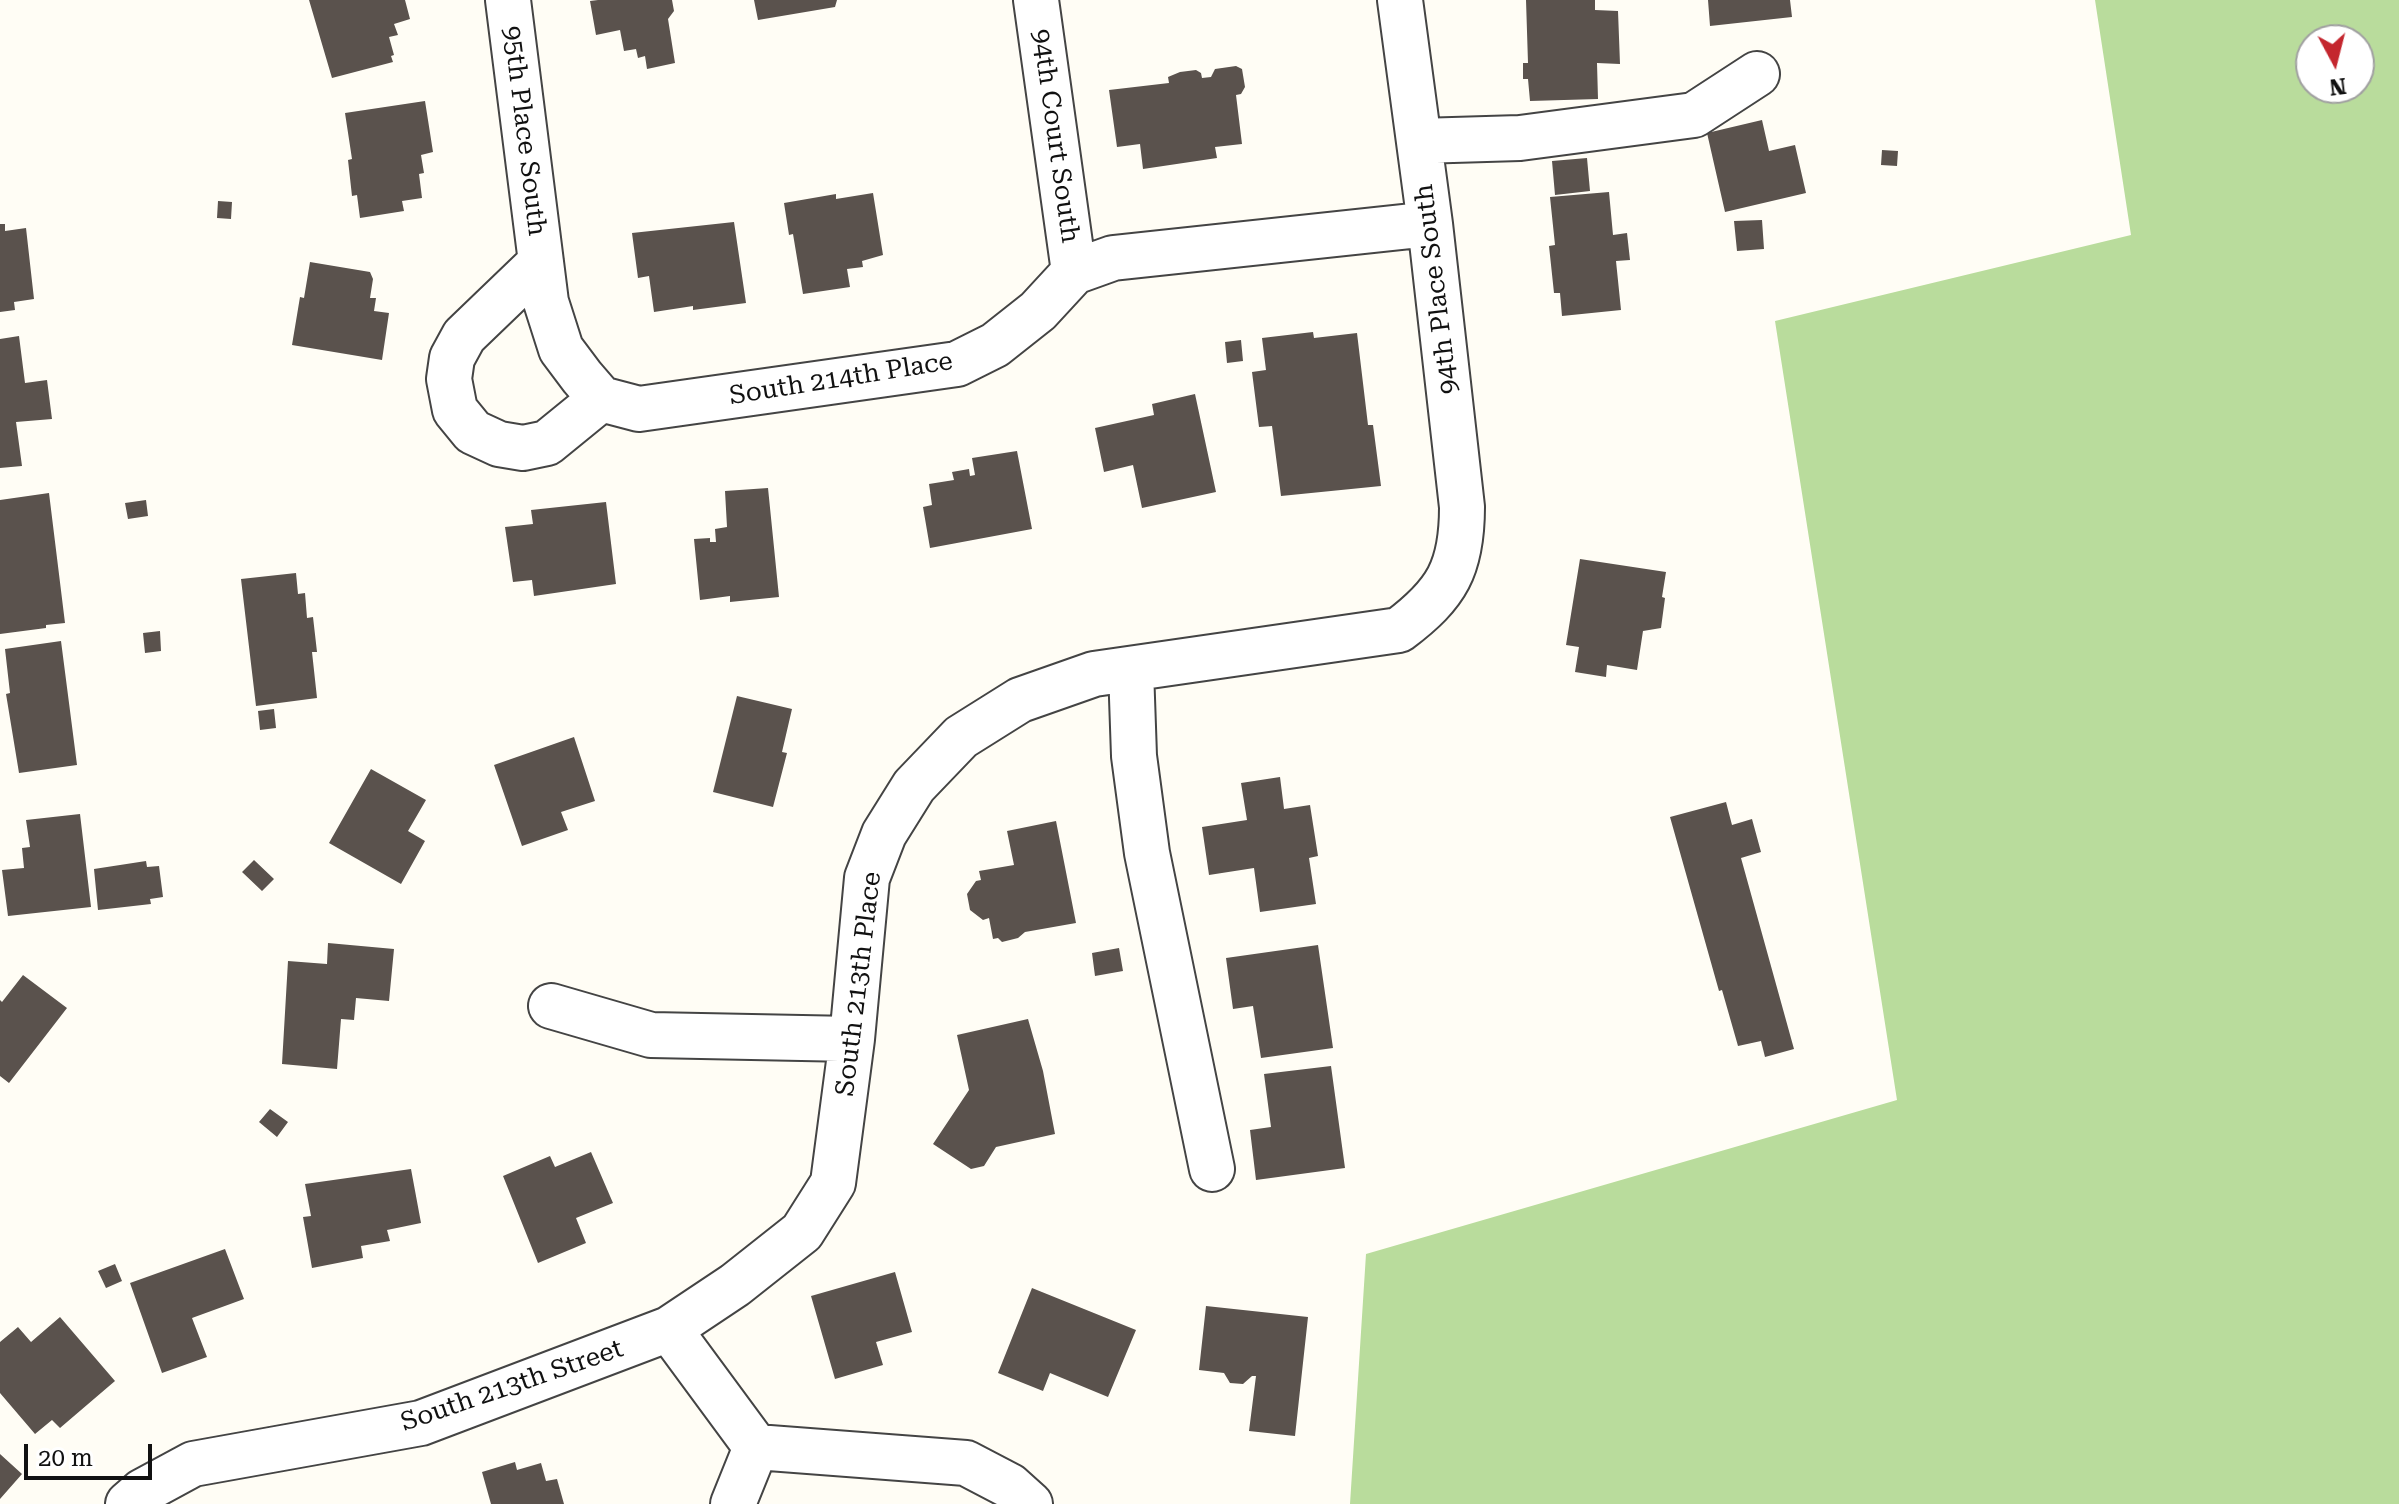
<!DOCTYPE html>
<html>
<head>
<meta charset="utf-8">
<style>
	body { margin:0 }
	#map { position:relative; width:2399px; height:1504px; overflow:hidden; background:#fffdf5; font-family:"Roboto Serif",serif }
	canvas { display:block }
	.north { position:absolute; left:2295px; top:24px; width:80px; height:80px; box-sizing:border-box; background:#fff; border:2px solid #a0a0a0; border-radius:50%; rotate:173deg; font-size:22px; font-weight:700; line-height:32px; text-align:center; color:#111 }
	.north::after { content:''; display:block; margin:auto; width:28px; height:36px; background:#c4262e; clip-path:polygon(50% 0,100% 100%,50% 72%,0 100%) }
	.scale { position:absolute; left:24px; top:1444px; width:128px; height:36px; box-sizing:border-box; border:4px solid #111; border-top:0; padding-left:10px; font-size:24px; line-height:28px; white-space:nowrap; color:#111; -webkit-text-stroke:6px #fff; paint-order:stroke }
</style>
</head>
<body>
<div id="map">
<canvas width="2399" height="1504"></canvas>
<div class="north">N</div>
<div class="scale">20 m</div>
</div>
<script>
const context = document.querySelector('canvas').getContext('2d');
context.lineJoin = 'round';
function fillPath(path, color) {
  context.fillStyle = color;
  context.fill(path, 'evenodd');
}
function strokePath(path, color, width, dash) {
  context.strokeStyle = color;
  context.lineWidth = width;
  context.lineCap = dash ? 'butt' : 'round';
  context.setLineDash(dash || []);
  context.stroke(path);
}
function label(font, color, halo, rows, align = 'center') {
  context.font = font + ' "Roboto Serif",serif';
  context.lineWidth = 8;
  context.setLineDash([]);
  context.textBaseline = 'middle';
  context.strokeStyle = halo;
  context.fillStyle = color;
  for (const [text, x, y, turn = 0] of rows) {
    context.save();
    context.translate(x, y);
    context.rotate((+turn || 0) * Math.PI / 180);
    context.textAlign = isNaN(turn) ? turn : align;
    if (halo) context.strokeText(text, 0, 0);
    context.fillText(text, 0, 0);
    context.restore();
  }
}
fillPath(new Path2D(`
	M2095,0H2399V1504H1350L1366,1254L1897,1100L1775,321L2131,235ZM2311,40H2359V88H2311Z`), '#b9dc9c');
fillPath(new Path2D(`
	M309,0H405L410,19L394,24L398,35L389,37L394,55L391,56L393,62L332,78Z
	M598,0H672L674,11L668,19L675,63L647,69L645,56L638,58L636,49L624,51L620,30L596,35L590,1Z
	M754,0H837L835,7L758,20Z
	M1526,0H1595V10L1618,11L1620,64L1597,63L1598,99L1530,101L1528,79H1523V63H1528Z
	M1708,0H1790L1792,17L1710,26Z
	M1236,66L1242,69L1245,87L1241,94L1236,95L1242,144L1215,147L1217,158L1143,169L1140,144L1117,147L1109,90L1169,83L1168,77L1180,72L1196,70L1201,73L1202,78L1211,77L1215,69Z
	M425,101L433,152L421,155L424,173L419,174L422,198L402,201L404,211L360,218L357,195L352,196L348,160L352,159L345,113Z
	M1762,120L1769,151L1795,145L1806,193L1725,212L1707,133Z
	M1882,150L1898,151L1897,166L1881,165Z
	M1587,158L1590,191L1555,195L1552,161Z
	M1609,192L1613,235L1627,233L1630,260L1616,261L1621,310L1562,316L1560,293H1554L1549,246L1555,245L1550,197Z
	M873,193L883,255L862,261L863,267L847,269L850,287L803,294L793,234L789,235L784,203L836,194V199Z
	M218,201L232,202L231,219L217,218Z
	M1762,220L1764,249L1737,251L1734,221Z
	M734,222L746,303L693,310V306L654,312L649,276L638,278L632,233Z
	M0,224H5V231L26,228L34,299L14,302L15,310L0,312Z
	M310,262L370,272L373,279L370,298H376L374,311L389,313L382,360L292,345L300,297L304,298Z
	M1313,332L1314,338L1357,333L1368,425H1373L1381,486L1281,496L1272,426L1259,427L1252,372L1266,370L1262,338Z
	M19,336L25,383L47,380L52,419L16,422L22,466L0,468V339Z
	M1241,340L1243,361L1227,363L1225,342Z
	M1195,394L1216,492L1142,508L1133,465L1104,472L1095,428L1154,415L1152,404Z
	M1017,451L1032,529L930,548L923,507L932,505L929,484L954,480L952,472L969,469L970,476L975,475L972,458Z
	M768,488L779,597L730,602V596L700,600L694,539L710,538V542H716L715,529L727,527L725,491Z
	M49,493L65,623L46,625V628L0,634V500Z
	M146,500L148,516L128,519L125,503Z
	M606,502L616,584L534,596L532,580L513,582L505,527L533,524L531,510Z
	M1580,559L1666,572L1662,597L1665,598L1661,628L1643,631L1637,670L1607,665L1606,677L1575,672L1579,647L1566,645Z
	M296,573L298,594L305,593L307,618L313,617L317,652H312L317,698L256,706L241,579Z
	M160,631L161,651L145,653L143,633Z
	M61,641L77,765L19,773L6,694L10,693L5,649Z
	M737,696L792,709L782,752L787,753L773,807L713,792Z
	M274,709L276,728L260,730L258,711Z
	M574,737L595,801L561,812L568,830L522,846L494,765Z
	M371,769L426,800L408,831L425,841L401,884L329,843Z
	M1280,777L1284,809L1310,805L1318,856L1309,858L1316,904L1260,912L1254,868L1209,875L1202,827L1247,820L1241,783Z
	M1726,802L1732,825L1752,819L1761,852L1741,858L1794,1049L1765,1057L1761,1041L1738,1046L1722,990L1719,991L1670,817Z
	M80,814L91,907L8,916L2,870L24,868L22,848L30,847L26,820Z
	M1056,821L1076,923L1025,932L1018,938L1002,942L998,938L993,939L989,918L983,920L970,910L967,894L976,881L981,880L979,871L1014,865L1007,831Z
	M254,860L274,879L262,891L242,872Z
	M146,861L147,867L159,866L163,897L150,899L151,904L98,910L94,869Z
	M328,943L394,949L389,1001L356,998L354,1020L341,1019L337,1069L282,1064L288,961L327,964Z
	M1318,945L1333,1048L1261,1058L1253,1006L1233,1009L1226,958Z
	M1119,948L1123,971L1095,976L1092,953Z
	M23,975L67,1008L9,1083L0,1076V1000L2,1002Z
	M1028,1019L1043,1071L1055,1134L996,1147L984,1166L971,1169L933,1144L969,1090L957,1035Z
	M1331,1066L1345,1168L1256,1180L1250,1130L1271,1127L1264,1074Z
	M270,1109L288,1122L277,1137L259,1122Z
	M591,1152L613,1203L576,1218L586,1243L538,1263L503,1176L550,1156L555,1167Z
	M411,1169L421,1223L387,1230L390,1241L361,1246L363,1258L312,1268L303,1217L311,1216L305,1184Z
	M225,1249L244,1299L192,1318L207,1357L162,1373L130,1283Z
	M115,1264L122,1281L106,1288L98,1271Z
	M895,1272L912,1332L876,1342L883,1365L835,1379L811,1296Z
	M1032,1288L1136,1330L1108,1397L1050,1373L1043,1391L998,1373Z
	M1206,1306L1308,1317L1295,1436L1249,1431L1256,1376H1252L1243,1384L1230,1383L1224,1373L1199,1370Z
	M60,1317L115,1381L60,1428L52,1420L35,1434L0,1393V1342L18,1327L31,1342Z
	M0,1454L22,1474L0,1499Z
	M515,1462L517,1470L541,1463L546,1481L557,1479L564,1504H491L482,1472Z`), '#5a524d');
const minor = new Path2D(`
	M508,0L546,302L561,349L582,377L601,399L639,409L957,364L995,345L1038,311L1074,272L1113,258L1430,224
	M1036,0L1074,272
	M1419,141L1520,138L1694,115L1757,74
	M541,262L464,336L452,358L449,379L455,410L473,432L499,444L523,448L547,443L601,399
	M1131,669L1134,756L1147,853L1212,1169
	M551,1006L651,1035L852,1039
	M669,1329L756,1447
	M756,1447L966,1463L1010,1486L1030,1504
	M128,1504L143,1491L193,1464L421,1423L669,1329L735,1285L802,1232L833,1183L852,1039L867,878L884,834L914,786L961,737L1020,700L1094,674L1399,630C1447,594 1462,568 1462,507L1430,224L1400,0
	M733,1504L756,1447`);
strokePath(minor, '#444', 48);
strokePath(minor, '#fff', 44);
label('26px', '#111', '#fff', [
	["95th Place South",524,131,83],
	["94th Court South",1055,136,82],
	["94th Place South",1437,289,-97],
	["South 214th Place",841,379,-9],
	["South 213th Place",859,984,-83],
	["South 213th Street",512,1386,-19]
]);
</script>
</body>
</html>
